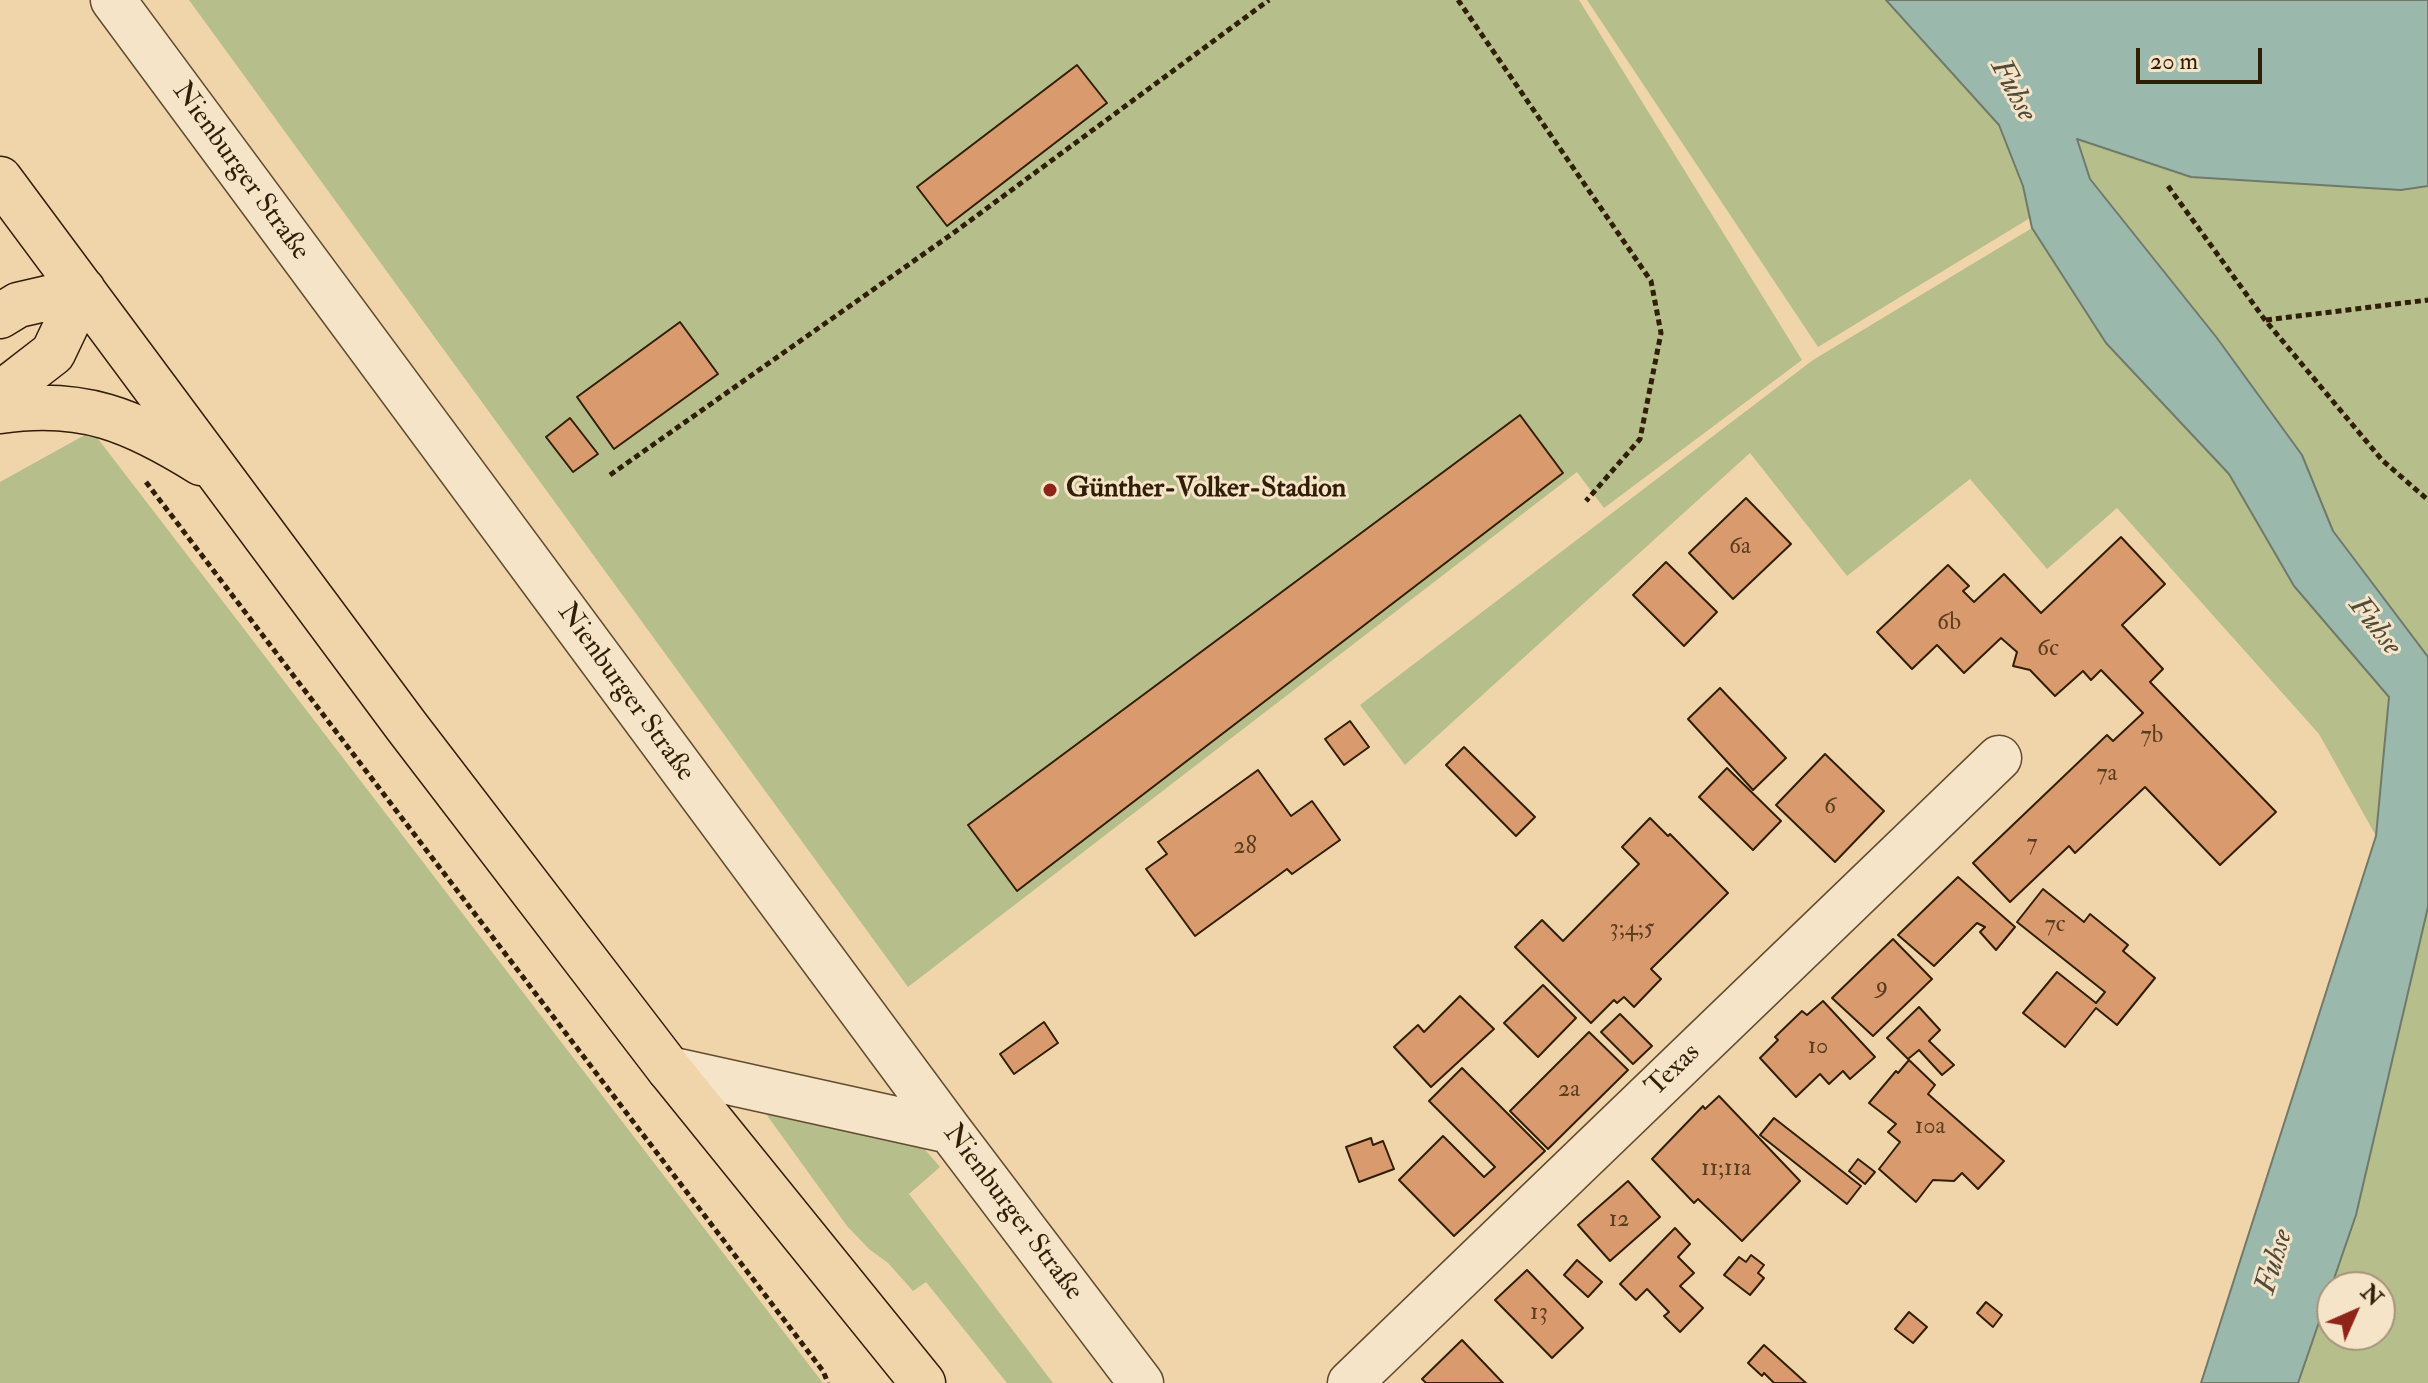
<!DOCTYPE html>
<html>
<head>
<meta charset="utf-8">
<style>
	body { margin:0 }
	#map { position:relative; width:2428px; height:1383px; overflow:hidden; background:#f1d5aa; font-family:"IM FELL Double Pica",serif }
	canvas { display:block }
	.north { position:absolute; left:2316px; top:1271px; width:80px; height:80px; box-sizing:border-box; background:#f6e4c8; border:2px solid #a7957b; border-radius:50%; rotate:45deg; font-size:22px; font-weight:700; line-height:32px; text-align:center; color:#311e07 }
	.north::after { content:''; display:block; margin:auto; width:28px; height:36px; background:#8f2418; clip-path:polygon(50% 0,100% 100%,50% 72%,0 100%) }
	.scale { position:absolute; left:2136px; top:48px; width:126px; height:36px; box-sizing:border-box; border:4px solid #311e07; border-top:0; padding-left:10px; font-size:24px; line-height:28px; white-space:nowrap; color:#311e07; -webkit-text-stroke:6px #f6e4c8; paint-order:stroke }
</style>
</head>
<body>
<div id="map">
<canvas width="2428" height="1383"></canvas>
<div class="north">N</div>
<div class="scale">20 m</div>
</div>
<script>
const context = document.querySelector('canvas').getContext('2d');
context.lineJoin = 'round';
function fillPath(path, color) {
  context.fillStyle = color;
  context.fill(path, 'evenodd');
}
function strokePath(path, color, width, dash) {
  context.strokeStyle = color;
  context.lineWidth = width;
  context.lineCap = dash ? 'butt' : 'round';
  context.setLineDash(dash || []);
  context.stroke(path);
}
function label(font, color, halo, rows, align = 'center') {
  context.font = font + ' "IM FELL Double Pica",serif';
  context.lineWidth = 6;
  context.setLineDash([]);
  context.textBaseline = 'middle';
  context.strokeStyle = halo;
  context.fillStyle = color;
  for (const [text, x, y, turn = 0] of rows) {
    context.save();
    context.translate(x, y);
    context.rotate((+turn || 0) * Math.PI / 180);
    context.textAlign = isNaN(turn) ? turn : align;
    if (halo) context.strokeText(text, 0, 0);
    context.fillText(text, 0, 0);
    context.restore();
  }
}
fillPath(new Path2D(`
	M189,0H1579L1802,360L1604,508L1577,472L908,987Z
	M1587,0H1886L1999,125L2023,186L2030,218L1818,347Z
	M2076,138L2191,177L2401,190L2428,186V657L2333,531L2302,455L2217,338L2090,179Z
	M2032,228L2106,343L2229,474L2294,586L2389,697L2376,836L2319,734L2117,508L2047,569L1970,479L1847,576L1750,453L1405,765L1360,705L1813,360Z
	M92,431L823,1383H0V482Z
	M2428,907V1383H2298L2356,1215ZM2332,1287H2380V1335H2332Z
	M761,1107L922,1146L940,1167L909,1194L1053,1383H1007L926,1282L913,1291L888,1263L869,1249L847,1226Z`), '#b6be8b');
const water = new Path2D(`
	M1886,0H2428V186L2401,190L2191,177L2077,139L2090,179L2217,338L2302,455L2333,531L2428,657V907L2356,1215L2298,1383H2201L2376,836L2389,697L2294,586L2229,474L2106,343L2032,228L2023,186L1999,125Z`);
fillPath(water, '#9bb8ac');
strokePath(water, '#717a6a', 2);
const building = new Path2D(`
	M1077,65L1107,103L947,226L917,187Z
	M680,322L718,374L614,449L577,397Z
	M1520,415L1563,473L1017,891L968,825Z
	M570,418L598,454L573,472L546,437Z
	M1746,498L1791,544L1733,599L1689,553Z
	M2121,537L2165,584L2122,625L2163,669L2150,682L2276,812L2220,865L2145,787L2075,853L2069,846L2010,902L1973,863L2107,735L2113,741L2143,713L2101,670L2091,680L2083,671L2055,696L2030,670L2013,666L2017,652L2001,638L1964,673L1937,645L1912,669L1877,632L1948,565L1969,586L1963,591L1974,602L2004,574L2041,613Z
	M1666,562L1717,612L1684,646L1633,595Z
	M1720,688L1786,758L1753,790L1688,719Z
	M1350,721L1369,747L1344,765L1325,739Z
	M1464,747L1535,817L1516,836L1446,765Z
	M1825,754L1884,811L1835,862L1776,805Z
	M1727,768L1781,821L1753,850L1699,797Z
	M1258,770L1291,816L1312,801L1340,840L1292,874L1287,869L1195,936L1146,869L1167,854L1158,842Z
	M1650,818L1668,836L1670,834L1728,893L1651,969L1661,979L1634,1007L1624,997L1617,1003L1614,1000L1591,1023L1515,947L1542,920L1563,941L1639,864L1622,847Z
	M1958,877L2015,927L1996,950L1980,932L1985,927L1977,923L1934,966L1898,935Z
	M2043,889L2084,922L2090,914L2128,945L2123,951L2155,978L2117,1025L2096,1008L2065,1047L2023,1013L2057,972L2096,1003L2105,992L2017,922Z
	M1893,939L1932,979L1873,1036L1832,998Z
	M1543,985L1576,1018L1538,1057L1504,1023Z
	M1460,996L1494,1029L1431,1087L1394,1047L1418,1025L1424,1032Z
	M1823,1001L1875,1057L1850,1079L1843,1071L1829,1084L1820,1074L1796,1097L1760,1058L1778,1040L1775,1037L1802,1011L1807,1015Z
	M1919,1007L1940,1030L1929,1041L1954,1065L1942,1075L1919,1050L1908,1059L1887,1038Z
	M1620,1014L1652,1046L1633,1064L1601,1032Z
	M1044,1022L1058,1043L1014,1074L1000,1054Z
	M1589,1032L1628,1070L1548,1149L1510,1111Z
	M1909,1060L1935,1085L1928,1094L2004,1161L1978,1189L1962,1173L1954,1181L1933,1180L1916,1202L1879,1169L1900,1142L1888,1132L1896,1124L1869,1103L1896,1071L1898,1073Z
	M1462,1068L1545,1151L1454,1236L1399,1180L1443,1136L1484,1177L1495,1167L1429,1101Z
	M1719,1096L1800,1181L1742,1241L1698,1199L1694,1203L1652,1159L1703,1106L1705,1109Z
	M1774,1118L1861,1186L1847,1204L1760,1135Z
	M1371,1138L1373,1145L1383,1141L1394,1169L1359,1182L1346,1147Z
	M1858,1159L1875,1172L1865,1184L1849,1171Z
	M1628,1181L1660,1217L1610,1261L1578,1225Z
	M1675,1228L1690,1244L1678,1257L1694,1273L1680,1286L1703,1308L1680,1332L1664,1316L1669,1312L1647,1289L1636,1300L1620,1284Z
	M1751,1255L1764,1265L1758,1273L1764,1278L1750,1295L1724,1275L1739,1257L1746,1262Z
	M1577,1260L1602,1282L1588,1297L1564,1275Z
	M1527,1270L1583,1328L1552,1358L1495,1300Z
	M1986,1302L2002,1315L1993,1327L1977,1313Z
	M1909,1312L1927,1327L1913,1343L1895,1329Z
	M1462,1340L1503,1383H1426L1422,1379Z
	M1764,1345L1806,1383H1774L1764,1373L1762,1376L1748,1363Z`);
fillPath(building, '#d99a6d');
strokePath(building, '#311e07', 2);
const minor = new Path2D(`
	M113,0L950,1131L1141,1383
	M669,1069L950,1131
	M1350,1383L1999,758`);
const major = new Path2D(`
	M0,179L407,727L669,1069L923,1383
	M0,316L18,305L83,290
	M0,394L53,353L83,290
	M0,411C83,399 132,420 201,463`);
strokePath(minor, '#614c30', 47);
strokePath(major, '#311e07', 47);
strokePath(new Path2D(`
	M1458,0L1651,281L1661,333L1640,439L1586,501
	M2168,186L2265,320L2382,460L2428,500
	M2266,320L2428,300
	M610,475L952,234L1269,0
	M146,482L823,1371L828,1383`), '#311e07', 5, [6, 4]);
strokePath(minor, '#f6e4c8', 44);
strokePath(major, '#f1d5aa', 44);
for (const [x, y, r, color] of [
	[1050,490,8,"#8f2418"]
]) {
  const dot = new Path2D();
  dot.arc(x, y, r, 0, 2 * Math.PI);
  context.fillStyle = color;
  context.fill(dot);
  strokePath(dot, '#f6e4c8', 3);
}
label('24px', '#5b3d20', null, [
	["6a",1740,548],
	["6b",1949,624],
	["6c",2048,650],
	["7b",2152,737],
	["7a",2107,775],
	["6",1830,808],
	["7",2032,845],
	["28",1245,848],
	["7c",2055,926],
	["3;4;5",1632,930],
	["9",1882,988],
	["10",1818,1048],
	["2a",1569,1091],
	["10a",1930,1128],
	["11;11a",1726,1170],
	["12",1619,1221],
	["13",1539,1314]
]);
label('28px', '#311e07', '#f6e4c8', [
	["Nienburger Straße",240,172,54],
	["Nienburger Straße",625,693,54],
	["Texas",1674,1071,-44],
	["Nienburger Straße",1012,1213,53]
]);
label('bold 28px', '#311e07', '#f6e4c8', [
	["Günther-Volker-Stadion",1066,490]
], 'left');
label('italic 30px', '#514c39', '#f6e4c8', [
	["Fuhse",2012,91,62],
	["Fuhse",2374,627,52],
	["Fuhse",2276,1262,-73]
]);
</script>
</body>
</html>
